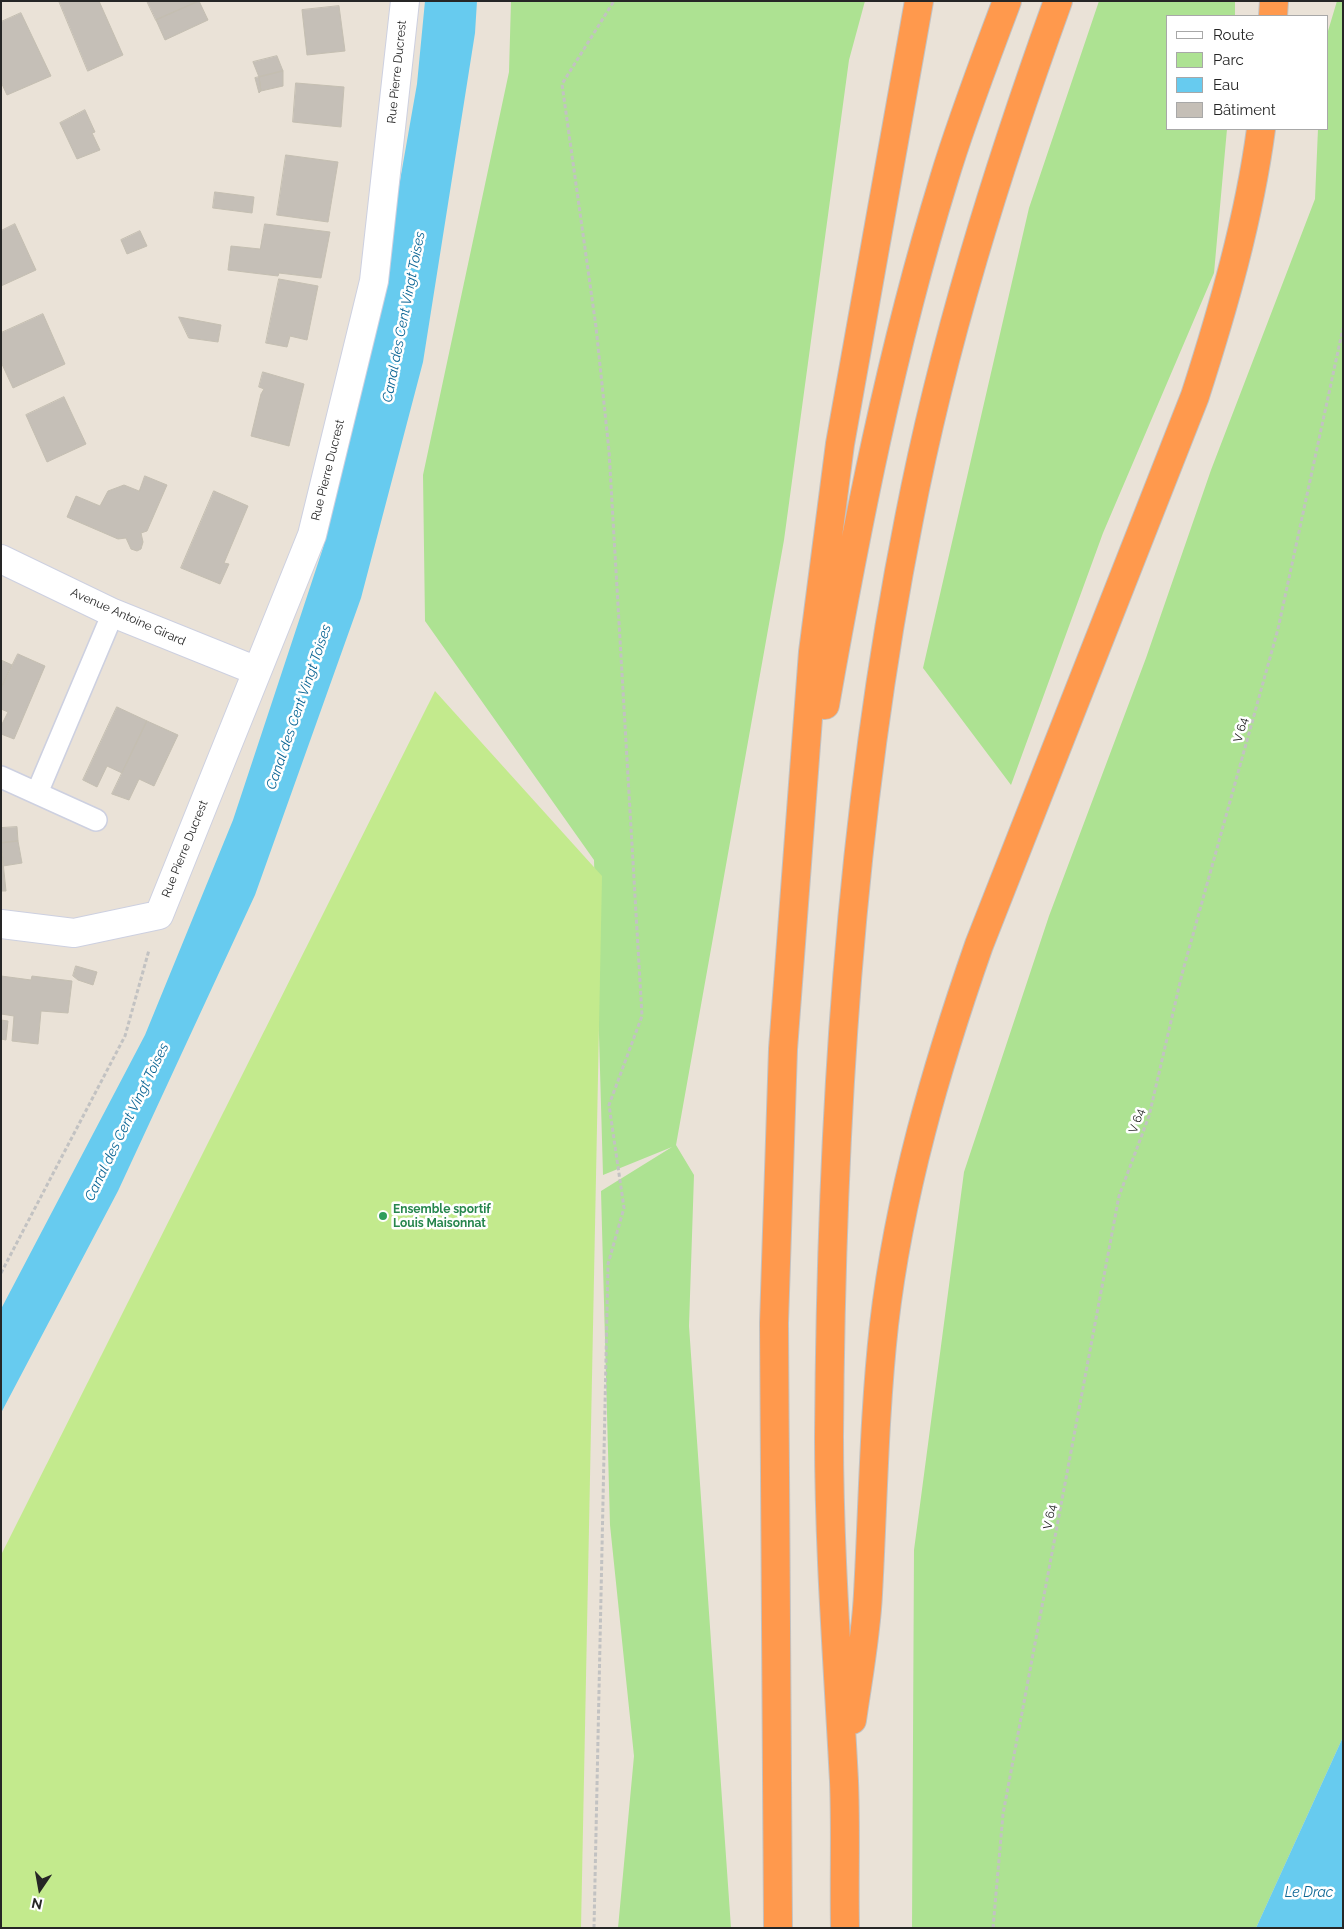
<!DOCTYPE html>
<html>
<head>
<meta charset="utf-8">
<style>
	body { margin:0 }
	#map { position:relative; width:1344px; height:1929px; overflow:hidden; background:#eae2d7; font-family:Raleway,sans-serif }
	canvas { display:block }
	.frame { position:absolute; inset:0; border:2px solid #262626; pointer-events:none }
	.legend { position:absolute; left:1166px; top:15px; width:162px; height:115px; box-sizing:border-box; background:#fff; border:1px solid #a8a8a8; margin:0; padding:6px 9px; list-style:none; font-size:15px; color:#262626 }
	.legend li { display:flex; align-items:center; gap:10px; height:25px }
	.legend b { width:25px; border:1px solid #a8a8a8 }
	.north { position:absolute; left:15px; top:1864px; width:50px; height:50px; -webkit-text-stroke:4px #fff; paint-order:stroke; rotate:192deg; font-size:14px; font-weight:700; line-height:20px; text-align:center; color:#262626 }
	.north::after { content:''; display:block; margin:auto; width:18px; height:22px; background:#262626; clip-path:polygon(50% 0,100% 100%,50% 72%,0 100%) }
</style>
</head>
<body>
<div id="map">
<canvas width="1344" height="1929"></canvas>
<div class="frame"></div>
<ul class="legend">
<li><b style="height:6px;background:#fff"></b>Route</li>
<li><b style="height:14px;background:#ade292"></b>Parc</li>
<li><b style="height:14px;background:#67cbef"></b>Eau</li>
<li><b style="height:14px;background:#c5bfb7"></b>Bâtiment</li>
</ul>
<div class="north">N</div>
</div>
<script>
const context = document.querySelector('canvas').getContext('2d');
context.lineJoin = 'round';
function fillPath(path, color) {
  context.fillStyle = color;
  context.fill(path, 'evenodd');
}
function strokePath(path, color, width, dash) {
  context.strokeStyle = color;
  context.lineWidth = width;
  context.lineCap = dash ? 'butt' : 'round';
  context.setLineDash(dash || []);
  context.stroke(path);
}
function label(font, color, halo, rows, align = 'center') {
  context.font = font + ' Raleway,sans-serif';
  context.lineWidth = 5;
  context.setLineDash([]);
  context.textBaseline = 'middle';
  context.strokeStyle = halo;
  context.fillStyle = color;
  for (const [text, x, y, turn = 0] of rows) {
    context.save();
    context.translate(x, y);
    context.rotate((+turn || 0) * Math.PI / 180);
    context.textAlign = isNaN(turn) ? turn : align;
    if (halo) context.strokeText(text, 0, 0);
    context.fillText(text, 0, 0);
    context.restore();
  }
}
fillPath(new Path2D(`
	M511,1H865L849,60L784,540L676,1145L694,1175L689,1326L731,1928H618L634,1756L610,1525L601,1191L672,1147L603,1175L594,860L425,621L423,475L509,72Z
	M1099,1H1235V16H1168V129H1227L1214,273L1103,533L1011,785L923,668L1029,208Z
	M1337,1H1343V1737L1256,1928H912L914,1550L964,1172L1049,916L1146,658L1211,470L1315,199L1318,129H1328V31Z`), '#ade292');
fillPath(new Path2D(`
	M435,691L602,876L581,1928H1V1555Z`), '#c3ea8d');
fillPath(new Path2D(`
	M425,1H477L475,33L423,362L361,598L255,895L118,1191L1,1413V1309L145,1035L233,820L323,548L379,300L417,84Z
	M1343,1737V1928H1256Z`), '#67cbef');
const building = new Path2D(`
	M59,1H99L123,55L88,71Z
	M147,1H199L156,20Z
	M199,1L208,20L165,40L156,20Z
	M339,6L345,51L307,55L302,10Z
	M21,13L51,76L7,95L1,82V22Z
	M277,56L283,71L259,77L253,62Z
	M283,71V86L261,91L259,77Z
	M259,77L261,91L259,93L255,78Z
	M296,83L344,87L341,127L293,122Z
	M85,110L95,132L92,133L100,150L77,159L60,123Z
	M286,155L338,162L328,222L277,215Z
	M215,192L254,197L252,213L213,208Z
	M15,224L36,270L1,286V231Z
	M265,224L330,232L321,278L279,273L278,276L228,270L231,246L260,249Z
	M140,231L147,246L127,254L121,240Z
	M279,279L318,286L307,340L290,336L287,347L266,343Z
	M43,314L65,364L13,388L1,362V333Z
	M179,317L221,325L218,342L189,338Z
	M263,372L304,384L289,446L251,436L261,394L264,389L259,387Z
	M64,397L86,444L47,462L26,415Z
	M145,476L167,485L147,531L141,533L143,542L141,549L137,551L131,549L126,538L118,539L67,517L76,496L100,506L108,491L124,485L139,491Z
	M214,491L248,506L224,563L229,564L220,584L181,568Z
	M18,654L45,666L14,739L1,734V726L8,712L1,709V688Z
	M1,660L12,665L1,688Z
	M117,707L147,721L122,773L107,766L97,787L83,780Z
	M147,721L178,735L154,786L139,779L129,800L112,794Z
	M17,827L18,841L1,843L6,891H1V828Z
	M18,841L22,863L3,866L1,843Z
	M76,966L97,972L93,985L78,980L73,976Z
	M1,976L31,980L32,976L72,981L68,1013L41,1011L38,1044L12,1041L14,1016L1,1014Z
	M1,1020L8,1021L6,1040L1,1039Z`);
fillPath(building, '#c5bfb7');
strokePath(building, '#c4beb1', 1);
const lane = new Path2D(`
	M1,777L96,820
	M37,793L113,613`);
const street = new Path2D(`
	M1,559L113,613L257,671
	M1,924L74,933L159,915L312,535L374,281L405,1`);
const highway = new Path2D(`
	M1273,16L1274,1
	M825,705C856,529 891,351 944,179C962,119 985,60 1007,1
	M852,1720C858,1678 866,1636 868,1594C873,1504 874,1415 884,1325C899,1195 936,1068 979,945L1195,396C1223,309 1249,219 1261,129
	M778,1928L774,1323L783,1049L813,652L840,444L919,1
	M845,1928C844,1879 846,1829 844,1781C838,1666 829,1552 829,1437C831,1130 849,822 909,519C943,343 997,170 1058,1`);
strokePath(lane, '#cdd0e0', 24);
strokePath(street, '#cdd0e0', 30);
strokePath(highway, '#c2c2c2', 30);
strokePath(new Path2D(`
	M1,1273L125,1036L149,950
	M594,1928L608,1264L624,1208L609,1105L642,1016L609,451L596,327L562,84L614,1
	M993,1928L1003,1814L1119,1196L1149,1116L1182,974L1278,629L1343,328`), '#c2c2c2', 3, [4, 2.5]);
strokePath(lane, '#fff', 21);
strokePath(street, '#fff', 28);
strokePath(highway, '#ff994d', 28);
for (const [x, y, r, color] of [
	[383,1216,5,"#2e9e5b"]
]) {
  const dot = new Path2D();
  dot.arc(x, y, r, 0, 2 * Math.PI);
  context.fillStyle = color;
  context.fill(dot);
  strokePath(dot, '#fff', 2);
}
label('12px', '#262626', '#fff', [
	["Rue Pierre Ducrest",397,72,-84],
	["Rue Pierre Ducrest",328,470,-76],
	["Avenue Antoine Girard",128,617,24],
	["V 64",1241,730,-75],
	["Rue Pierre Ducrest",185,849,-68],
	["V 64",1137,1121,-71],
	["V 64",1050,1517,-79]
]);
label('bold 12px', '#27864d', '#fff', [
	["Ensemble sportif",393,1209],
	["Louis Maisonnat",393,1223]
], 'left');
label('italic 14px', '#0c6695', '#fff', [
	["Canal des Cent Vingt Toises",404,317,-79],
	["Canal des Cent Vingt Toises",299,707,-71],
	["Canal des Cent Vingt Toises",127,1122,-64],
	["Le Drac",1309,1893]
]);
</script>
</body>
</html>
